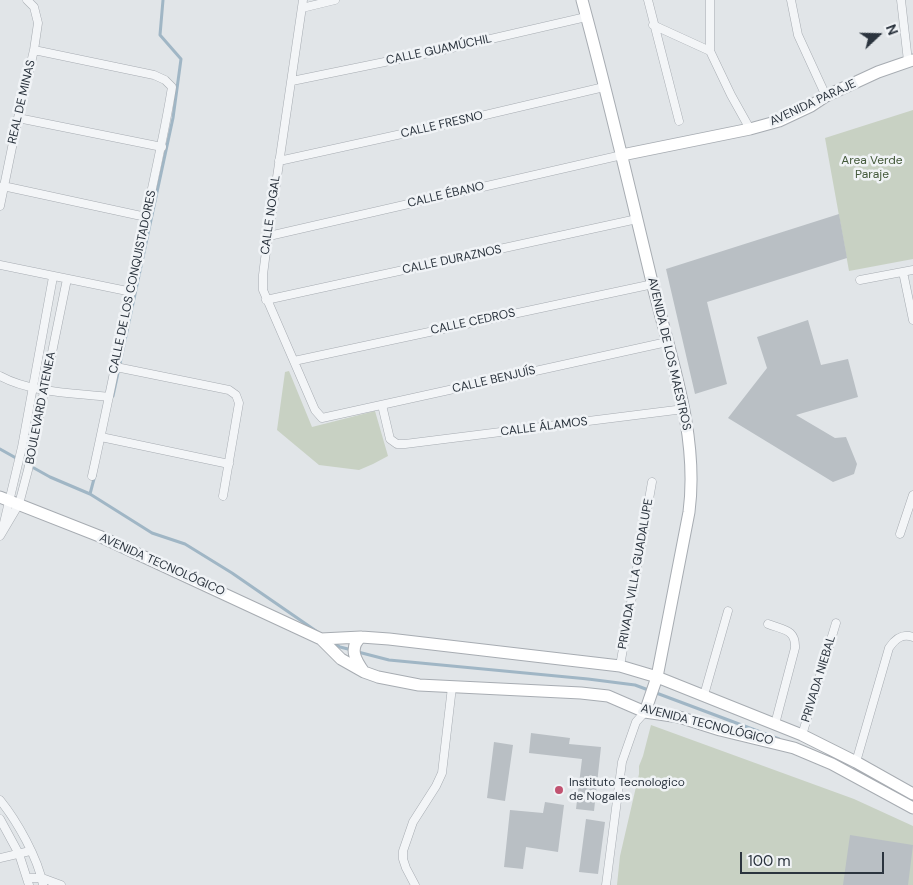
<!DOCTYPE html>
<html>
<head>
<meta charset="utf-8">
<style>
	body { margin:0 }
	#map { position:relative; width:913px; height:885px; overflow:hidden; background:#e1e5e8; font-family:"DM Sans",sans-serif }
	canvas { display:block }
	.north { position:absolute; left:853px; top:10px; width:50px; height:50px; -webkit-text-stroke:4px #f0f3f6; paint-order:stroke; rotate:69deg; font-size:14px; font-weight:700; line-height:20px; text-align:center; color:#2b343e }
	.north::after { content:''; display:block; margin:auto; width:18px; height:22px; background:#2b343e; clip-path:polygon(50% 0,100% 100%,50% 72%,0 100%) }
	.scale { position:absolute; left:740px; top:852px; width:144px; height:22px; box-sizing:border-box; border:2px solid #2b343e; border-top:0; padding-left:6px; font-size:15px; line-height:18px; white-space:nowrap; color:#2b343e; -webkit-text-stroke:4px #f0f3f6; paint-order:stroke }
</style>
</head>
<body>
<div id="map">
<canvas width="913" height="885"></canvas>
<div class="north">N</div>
<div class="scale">100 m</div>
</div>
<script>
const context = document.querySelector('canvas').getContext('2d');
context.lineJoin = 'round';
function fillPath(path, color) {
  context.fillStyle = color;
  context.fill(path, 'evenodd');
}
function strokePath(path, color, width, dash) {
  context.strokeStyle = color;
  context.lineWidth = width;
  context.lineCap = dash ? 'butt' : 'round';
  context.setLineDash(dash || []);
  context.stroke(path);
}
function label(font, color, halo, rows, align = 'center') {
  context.font = font + ' "DM Sans",sans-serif';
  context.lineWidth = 5;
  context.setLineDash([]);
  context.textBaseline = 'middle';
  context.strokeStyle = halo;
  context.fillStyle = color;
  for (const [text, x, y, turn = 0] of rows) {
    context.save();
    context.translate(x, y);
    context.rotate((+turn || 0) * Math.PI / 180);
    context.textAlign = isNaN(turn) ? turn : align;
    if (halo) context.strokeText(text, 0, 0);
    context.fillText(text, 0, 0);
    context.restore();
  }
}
fillPath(new Path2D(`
	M913,110V259L849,271L825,138Z
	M289,371L312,427L375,411L388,456L373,464L359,470L319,465L277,430L285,372Z
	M651,725L854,799L913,826V885H617L620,856L639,774V766L643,756Z`), '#c8d1c3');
strokePath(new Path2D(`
	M113,396L173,118L181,59L160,35L163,0
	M0,449L50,477L90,494L152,533L185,544L232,573L319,633
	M90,494L95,475
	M332,642L340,647L352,650
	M358,652L389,660L588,679L635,685L779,739
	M898,794L913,801`), '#a0b6c5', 3);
fillPath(new Path2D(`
	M839,214L847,258L707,302L727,384L695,394L666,269Z
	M808,320L821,365L848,359L858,397L796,415L835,438L846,437L857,464L854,474L833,482L728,418L767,368L757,337Z
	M531,733L570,738L569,744L601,747L594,811L576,809L582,759L529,753Z
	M494,742L513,745L505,801L487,798Z
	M545,802L564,805L558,852L526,847L523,869L504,867L510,810L543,813Z
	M586,819L605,822L598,874L579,872Z
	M850,835L913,845L908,885H843Z`), '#b9bfc4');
const street = new Path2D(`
	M303,0L265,259L263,275V290L315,410L322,418L667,342
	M648,0L679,121
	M710,0V51L731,95L750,129
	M791,0L798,35L826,96
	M901,0L908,61
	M302,8L335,0
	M653,25L710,51
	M34,50L154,75L165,80L172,87C165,131 155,173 146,217C128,303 111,390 92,476
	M292,81L443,50L586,17
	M18,118L162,147
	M279,161L447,124L604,87
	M3,186L146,217
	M0,206L18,118L34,50L38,23L34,7L27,0
	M269,236L622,155
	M0,265L132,292
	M903,272L913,320
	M860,280L913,270
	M266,300L637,219
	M294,361L653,284
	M116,367L229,390L236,395L239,403L223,496
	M0,376C31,393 75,393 109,397
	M382,405L390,439L397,444H405L684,409
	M101,437L229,464
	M3,527L22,447L53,277
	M900,534L913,495
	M0,536L19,504L28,470L67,279
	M768,624C783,630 796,629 795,648L775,724
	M620,666L652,482
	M704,695L728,611
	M802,735L836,623
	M856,762L889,648C895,639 902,633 913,637
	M0,800C17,821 38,858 43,885
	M0,819L19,854L29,885
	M0,858L30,851
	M28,878H42L61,885
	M415,885L406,868L403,859V851L413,822L436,786L442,773L452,687
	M606,885L622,762L636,722L645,712`);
const secondary = new Path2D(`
	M582,0C608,95 630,191 653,286C671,359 699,436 689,512L657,677L645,712
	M622,155L750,129L779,121L811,106L826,96L878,72L913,60
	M0,497L99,536L321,639L341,659L364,672L378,677L419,685L581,693L608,696L645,712L679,717L720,730L794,748L832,764L913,808
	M361,637C348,648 356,661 364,672
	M321,639L361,637L389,639L620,666L657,677L802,735L856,762L913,794`);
strokePath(street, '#a7acb2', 9);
strokePath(secondary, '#a7acb2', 13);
strokePath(street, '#f3f5f7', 8);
strokePath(secondary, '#fff', 11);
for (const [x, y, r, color] of [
	[559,790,5,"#c15270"]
]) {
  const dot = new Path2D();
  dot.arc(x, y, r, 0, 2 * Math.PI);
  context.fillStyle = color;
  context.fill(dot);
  strokePath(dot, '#f0f3f6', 2);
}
label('12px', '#2b343e', '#f0f3f6', [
	["CALLE GUAMÚCHIL",439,50,-12],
	["REAL DE MINAS",22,102,-77],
	["AVENIDA PARAJE",813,103,-25],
	["CALLE FRESNO",442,125,-13],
	["CALLE ÉBANO",446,195,-13],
	["CALLE NOGAL",271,215,-82],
	["CALLE DURAZNOS",452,260,-12],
	["CALLE DE LOS CONQUISTADORES",133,282,-78],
	["CALLE CEDROS",473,322,-12],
	["AVENIDA DE LOS MAESTROS",669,354,77],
	["CALLE BENJUÍS",494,380,-13],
	["BOULEVARD ATENEA",41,408,-79],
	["CALLE ÁLAMOS",544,427,-7],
	["AVENIDA TECNOLÓGICO",162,565,24],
	["PRIVADA VILLA GUADALUPE",636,574,-80],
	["PRIVADA NIEBAL",819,679,-73],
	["AVENIDA TECNOLÓGICO",707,725,14]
]);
label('12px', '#43593a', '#f0f3f6', [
	["Area Verde",872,161],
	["Paraje",872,175]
]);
label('12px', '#2b343e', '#f0f3f6', [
	["Instituto Tecnologico",569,783],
	["de Nogales",569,797]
], 'left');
</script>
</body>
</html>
